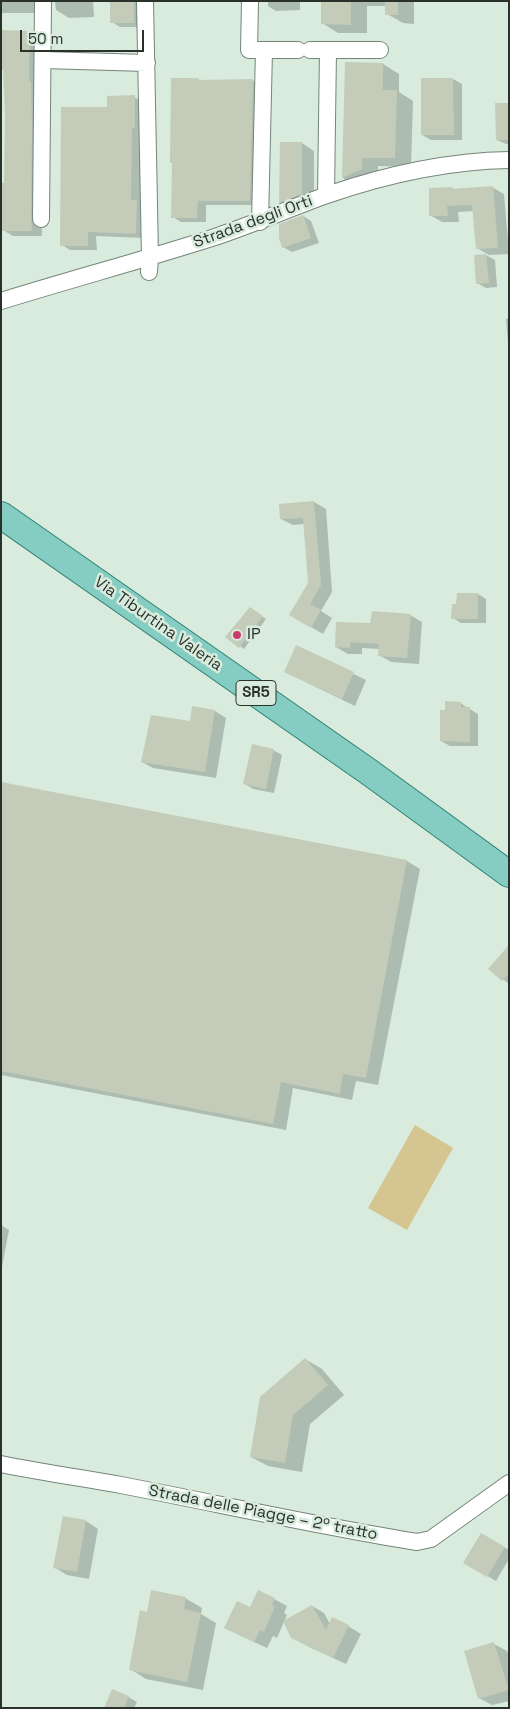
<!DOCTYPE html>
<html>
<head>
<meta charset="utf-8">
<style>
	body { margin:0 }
	#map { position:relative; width:510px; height:1709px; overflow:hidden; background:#d8ebdd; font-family:"Space Grotesk",sans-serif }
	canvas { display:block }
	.frame { position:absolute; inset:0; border:2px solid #2a312b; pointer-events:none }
	.scale { position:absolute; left:20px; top:30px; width:124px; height:22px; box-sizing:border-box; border:2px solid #2a312b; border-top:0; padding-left:6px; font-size:15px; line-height:18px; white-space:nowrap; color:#2a312b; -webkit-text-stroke:4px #d8ebdd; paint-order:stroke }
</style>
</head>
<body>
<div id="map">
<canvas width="510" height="1709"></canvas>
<div class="frame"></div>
<div class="scale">50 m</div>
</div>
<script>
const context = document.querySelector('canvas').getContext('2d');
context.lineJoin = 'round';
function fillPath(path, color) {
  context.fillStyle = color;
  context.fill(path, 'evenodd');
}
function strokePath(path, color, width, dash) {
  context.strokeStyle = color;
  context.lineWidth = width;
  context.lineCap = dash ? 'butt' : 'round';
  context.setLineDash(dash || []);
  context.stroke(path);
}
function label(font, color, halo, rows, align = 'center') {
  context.font = font + ' "Space Grotesk",sans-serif';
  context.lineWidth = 5;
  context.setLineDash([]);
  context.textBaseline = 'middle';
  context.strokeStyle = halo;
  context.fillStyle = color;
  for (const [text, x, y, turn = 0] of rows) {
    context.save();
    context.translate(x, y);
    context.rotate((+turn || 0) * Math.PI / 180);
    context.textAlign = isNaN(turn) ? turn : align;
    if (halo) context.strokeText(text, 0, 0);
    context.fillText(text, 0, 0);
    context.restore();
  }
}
fillPath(new Path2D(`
	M415,1125L453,1148L407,1230L368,1208Z`), '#d4c591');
fillPath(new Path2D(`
	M1,1H41V13H1Z
	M55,1H93L94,17L69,18L56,10Z
	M111,1H142V27H120L112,22Z
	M268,1H300V10L276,11L268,6Z
	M322,1H414V24L403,23L387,14V6H367V33H338L322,23Z
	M29,32L40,38L42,236H13L3,230V222H1V188L6,184V115L4,70L1,68Z
	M346,64H383L399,74V92L413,101L411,167L378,166V178L359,187L343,178Z
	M198,79L202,81L252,80L261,85L259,205H206V222H181L173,217Z
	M422,79H453L462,84V140H431L422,135Z
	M134,97L143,102L140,132V203L145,206L144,238L96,236L97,250H70L62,245L109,108Z
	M509,104V144H506L497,140Z
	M302,143L314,151V201L293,209L280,202Z
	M492,187L504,194L509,254L489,255L477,248L474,211L458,212L459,222H442L430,215L452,188L455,190Z
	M303,216L311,221L319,243L292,252L283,247Z
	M486,255L495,260L497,287L486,288L477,283L475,256Z
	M509,318V355L506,319Z
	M314,502L326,509L332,592L321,611L332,618L323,634L291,615L309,583L304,524L293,525L281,519L280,505Z
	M478,594L486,599V623H461L453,618Z
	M254,611L266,619L244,649L240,646Z
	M410,615L422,622L419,664L391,662L379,655L380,649L362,648V654H348L336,647L372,624Z
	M297,646L366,680L355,706L285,672Z
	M460,703L478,714V746H450L441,741L446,711Z
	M215,711L226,718L216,778L153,768L142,762Z
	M273,750L282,755L274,793L253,789L245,784Z
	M1,783L407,861L420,869L378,1085L356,1081L352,1100L293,1088L286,1130L1,1075Z
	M509,947V984L490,969Z
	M1,1225L9,1230L1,1272Z
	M305,1359L322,1369L344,1395L310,1424L302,1472L268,1466L251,1457Z
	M86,1521L98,1529L89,1579L67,1575L54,1567Z
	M482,1534L509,1550V1559L496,1581L465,1563Z
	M185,1598L202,1608L201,1614L216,1623L203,1690L146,1679L130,1669L148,1613Z
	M274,1599L287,1606L284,1613L287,1615L277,1638L273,1636L267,1648L239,1635L250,1608Z
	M312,1606L324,1613L330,1624L348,1626L361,1634L346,1664L305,1645Z
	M494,1644L507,1651L509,1657V1701L492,1705L479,1698Z
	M128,1697L137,1702L134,1708H105Z`), '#0003');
fillPath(new Path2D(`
	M110,1H134V23H110Z
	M321,1H351V25L321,24Z
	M385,1H398V15H385Z
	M1,30L30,31L29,81H31L32,129L31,219L32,231H2V183H4L5,115L3,68H1Z
	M345,62L383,63V90H397L395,158H362V169L342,178Z
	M171,78H198V80L253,79L250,201H198L197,218H171L172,163H170Z
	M421,78H453L454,135H421Z
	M135,95V128H132L131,200H137L136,234L88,232V246H60L61,107H107V96Z
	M495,103H509V140H496Z
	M280,142H302V194L279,203Z
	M493,186L498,248L476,249L472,205L447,206L448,216H429V188L452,187V189Z
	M303,215L311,238L282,248L279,238V224Z
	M486,254L489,283L476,284L474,255Z
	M314,501L321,585L310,604L321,610L311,628L289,615L308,583L303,518L280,519L279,504Z
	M457,593H478V619H451L452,604H456Z
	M250,607L263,616L239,648L225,637Z
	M372,611L411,614L407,658L378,656L379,644L350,642V648L335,647L336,622L370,623Z
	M296,645L354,672L342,699L284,672Z
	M445,701L461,702V707H470V742L440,741V710H445Z
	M192,706L215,710L205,772L141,762L151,715L190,721Z
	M252,744L274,749L266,789L243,784Z
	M1,782L407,860L366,1078L343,1074L340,1094L281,1082L273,1124L1,1071Z
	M509,945V974L502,981L488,969Z
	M305,1358L328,1385L293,1415L285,1463L250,1457L260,1397Z
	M63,1516L86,1520L77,1572L53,1568Z
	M481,1533L505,1547L487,1577L463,1563Z
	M151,1590L186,1597L184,1609L201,1613L187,1682L129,1670L140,1610L147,1612Z
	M258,1590L275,1598L272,1605L275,1606L264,1632L260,1630L254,1642L224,1628L237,1601L250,1607Z
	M312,1605L326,1630L332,1617L349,1625L333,1658L291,1638L283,1621Z
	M494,1642L509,1690L478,1699L464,1651Z
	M112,1689L129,1696L124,1708H104Z`), '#c4cbb8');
const minor = new Path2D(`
	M145,1L150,257L149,272
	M250,1L249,50H298
	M310,50H380
	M43,60L147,63
	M326,195L328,50
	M41,219L43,1
	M260,222L264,50
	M1,301C72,279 143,260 212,238C251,225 288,209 327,195C385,175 447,161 509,160
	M1,1464C41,1472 81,1478 121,1485C220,1504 318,1526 417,1542L431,1539L509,1483`);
const primary = new Path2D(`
	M1,515L369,772L509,874`);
strokePath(minor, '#758579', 18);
strokePath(primary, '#308074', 28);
strokePath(minor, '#fff', 16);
strokePath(primary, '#85cdc3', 26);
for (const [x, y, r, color] of [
	[237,635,5,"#c93b69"]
]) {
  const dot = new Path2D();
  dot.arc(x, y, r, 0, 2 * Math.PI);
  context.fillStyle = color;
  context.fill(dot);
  strokePath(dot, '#d8ebdd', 2);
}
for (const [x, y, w] of [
	[256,693,40]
]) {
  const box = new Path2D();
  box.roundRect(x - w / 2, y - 12.5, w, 25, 4);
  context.fillStyle = '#d8ebdd';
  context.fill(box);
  strokePath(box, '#2a312b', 1);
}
label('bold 15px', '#2a312b', null, [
	["SR5",256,693]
]);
label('16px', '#2a312b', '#d8ebdd', [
	["Strada degli Orti",253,222,-20],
	["Via Tiburtina Valeria",158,624,35],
	["Strada delle Piagge – 2º tratto",263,1513,11]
]);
label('16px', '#2a312b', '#d8ebdd', [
	["IP",247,635]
], 'left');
</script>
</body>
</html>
